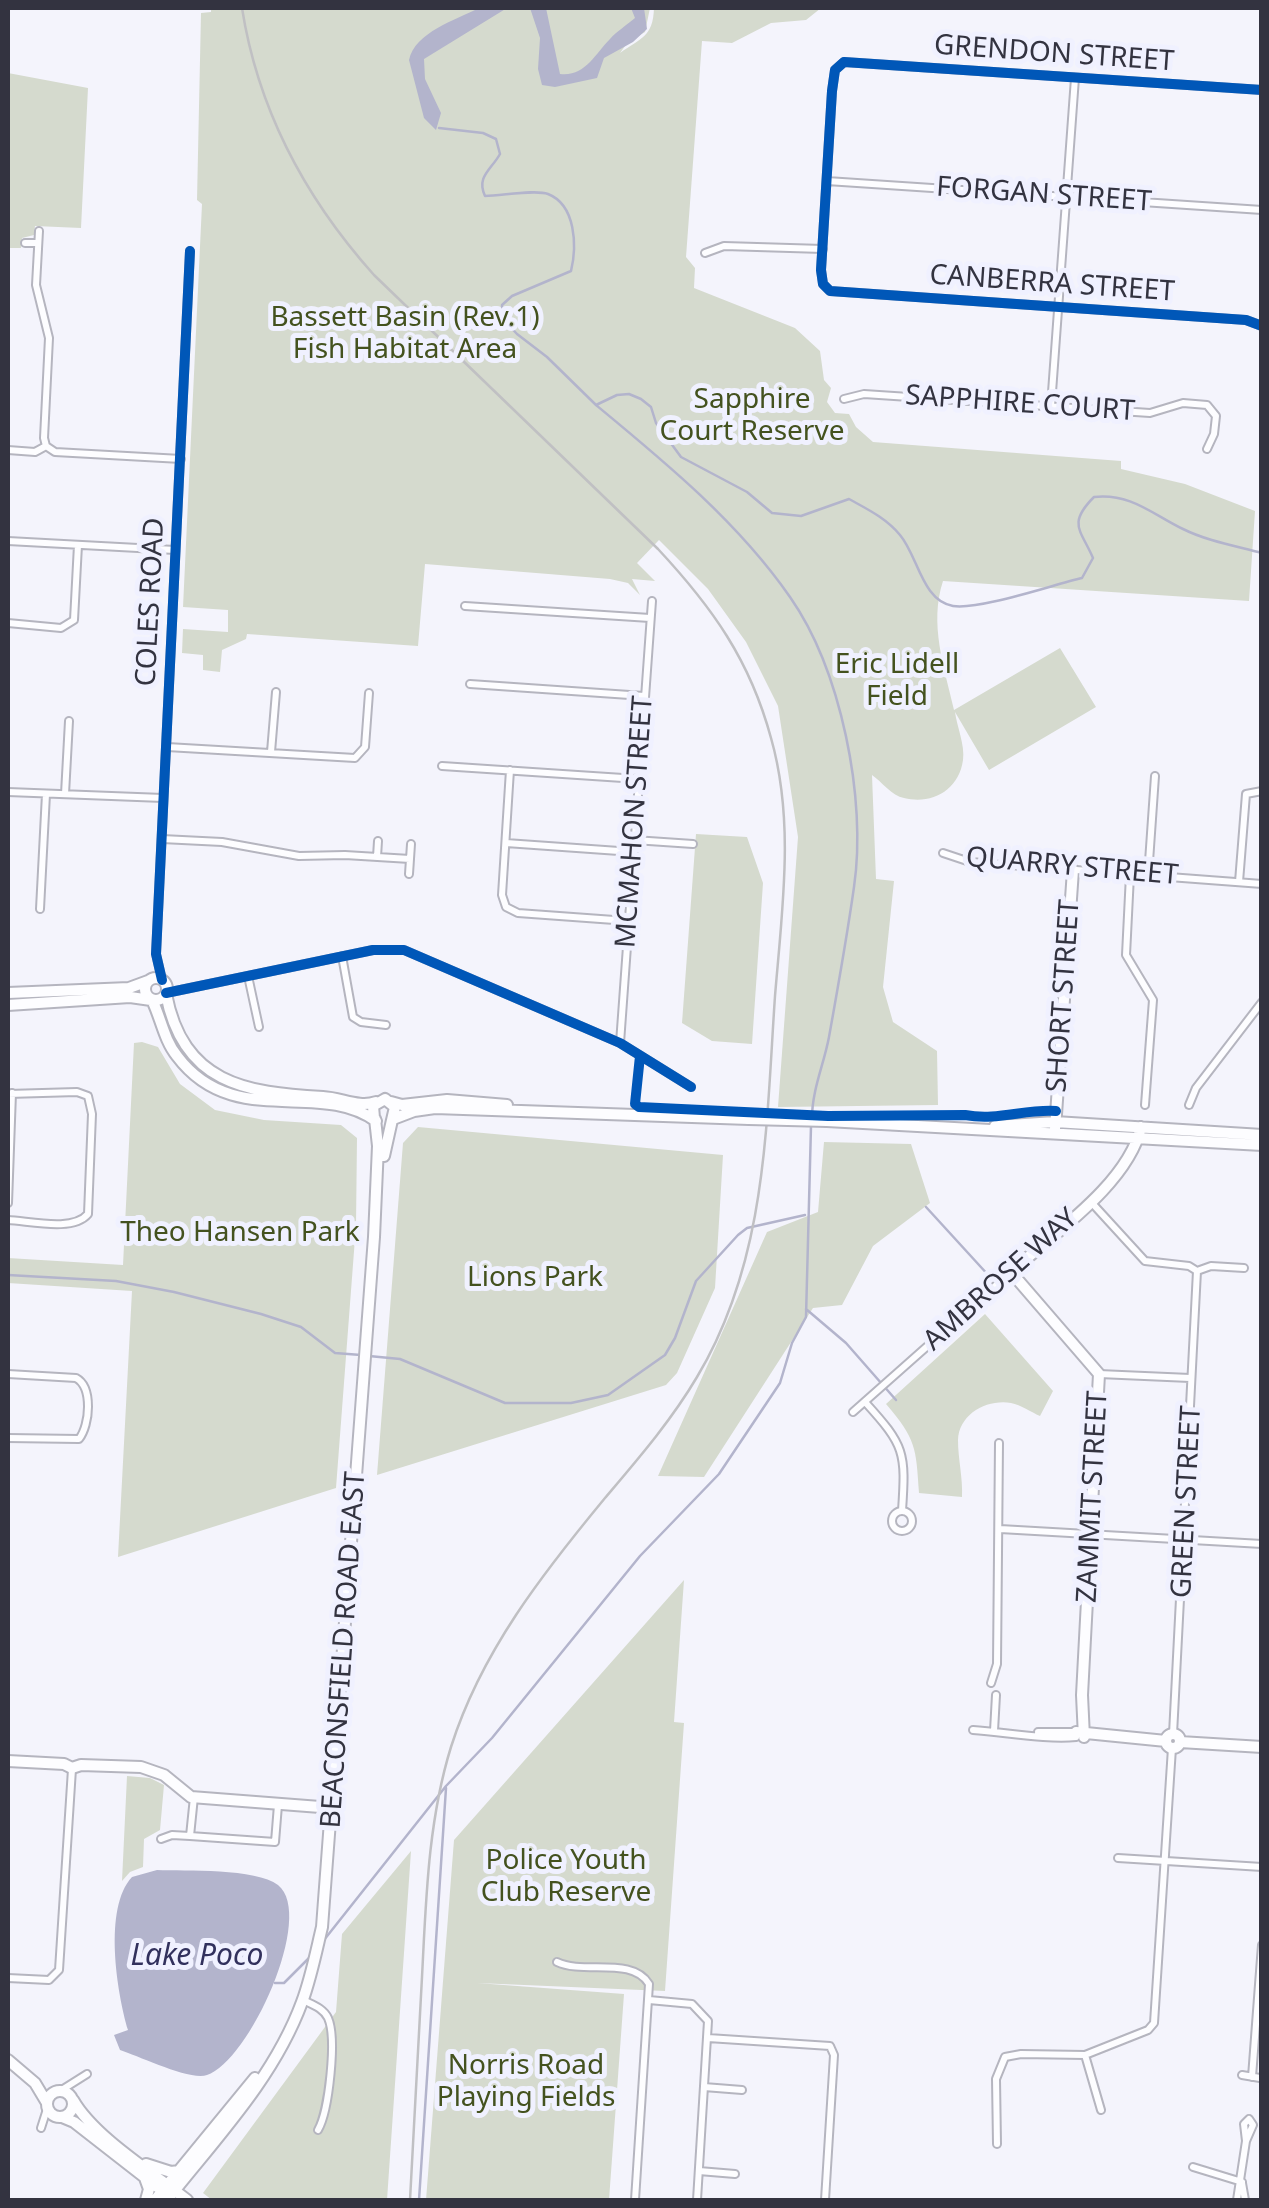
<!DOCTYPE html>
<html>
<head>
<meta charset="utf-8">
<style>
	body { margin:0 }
	#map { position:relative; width:1269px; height:2208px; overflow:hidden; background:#f4f4fc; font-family:"Noto Sans",sans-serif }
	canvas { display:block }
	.frame { position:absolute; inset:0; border:10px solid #333340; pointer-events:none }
</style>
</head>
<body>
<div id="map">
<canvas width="1269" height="2208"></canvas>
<div class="frame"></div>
</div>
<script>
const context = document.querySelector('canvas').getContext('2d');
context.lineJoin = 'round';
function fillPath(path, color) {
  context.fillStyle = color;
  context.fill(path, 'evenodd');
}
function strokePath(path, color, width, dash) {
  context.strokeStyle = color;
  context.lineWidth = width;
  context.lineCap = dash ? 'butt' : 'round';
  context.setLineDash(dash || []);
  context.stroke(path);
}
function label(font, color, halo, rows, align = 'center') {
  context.font = font + ' "Noto Sans",sans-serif';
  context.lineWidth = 10;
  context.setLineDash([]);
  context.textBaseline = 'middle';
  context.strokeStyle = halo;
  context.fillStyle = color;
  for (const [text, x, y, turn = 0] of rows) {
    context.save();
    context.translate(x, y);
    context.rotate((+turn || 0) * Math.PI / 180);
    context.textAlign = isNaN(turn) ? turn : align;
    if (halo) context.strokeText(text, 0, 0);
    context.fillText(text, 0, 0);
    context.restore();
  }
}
fillPath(new Path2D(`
	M211,8H650L645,32L628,42L620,53C641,38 653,37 654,8H821L806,20L771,23L732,43L702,41L686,257L695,268L694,288L795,328L820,351L824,380L831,388L827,402L835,413L849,414L856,427L873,442L1121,461V469L1185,484L1255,511L1249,601L943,581C929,624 944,666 954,710L1060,648L1096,707L989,770L955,712C957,727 965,745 963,760C959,790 932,805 904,798C892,796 881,781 872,775L876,879L894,881L883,987L893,1022L937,1051L938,1105L778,1107L798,837L778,706L746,642L708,589L659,540L637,563L655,581L632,579L640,595L628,583L610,579L425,564L418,646L247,634L246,639L222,650L220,672L203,670V655L182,653L183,629L228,632V610L183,607L202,204L197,200L201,13L211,12Z
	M8,73L88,88L81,228L35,226L34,235L22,238L21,248H8V254Z
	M696,834L747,837L763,883L752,1044L712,1041L682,1023Z
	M142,1042L158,1047L180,1084L215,1110L264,1120L341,1125L357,1138L356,1225L336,1488L118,1557L132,1291L8,1283V1258L123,1265L134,1043Z
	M418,1127L723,1155L715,1288L677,1373L666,1385L377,1475L403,1143Z
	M824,1142L911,1144L930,1203L873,1246L842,1305L813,1308L704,1477L658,1476L767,1232L818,1212Z
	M985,1314L1053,1391L1040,1416C1031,1412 1021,1405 1011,1403C987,1399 959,1414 958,1440C958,1459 963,1478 962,1497L919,1493C916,1447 916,1439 886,1404Z
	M684,1580L674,1722L684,1723L665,1991L477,1983L624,1994L609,2200H426L454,1840Z
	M127,1776L150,1778L164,1785L160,1830L144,1839L143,1867L130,1872L122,1881Z
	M411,1851L387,2200H212L203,2193L336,2012L342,1934Z`), '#d5dace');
fillPath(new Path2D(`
	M479,8H507L424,59L425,79L441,113L436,130L424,118L409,60C415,32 456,20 479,8Z
	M530,8H546L560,74C585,77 595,54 610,39C617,31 627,25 635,18L631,8H644L647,29L633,42L604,58L597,78L555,87L542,85L538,69L540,38Z
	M157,1870C185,1871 256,1868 278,1885C316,1915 249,2062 207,2075C190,2081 139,2056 120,2050L114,2035L128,2030C117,1993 103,1908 132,1877Z`), '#b3b4cc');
strokePath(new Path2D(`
	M439,128L483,133L496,139L500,154C491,170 476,177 485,196C501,196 535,189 548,194C576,205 577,246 571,271L512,296L502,305L503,319L517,334L547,357L596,405L617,395L629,394L641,399L651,407L656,423L681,457L747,492L772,513L801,516L849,499C867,509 886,518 900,535C918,556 922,601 953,606C980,610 1052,585 1082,578L1093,558C1081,530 1067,524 1094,497C1131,493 1152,514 1183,529C1207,541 1236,546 1262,553
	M596,405C665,462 738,522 790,597C841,670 867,799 854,887C847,937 838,987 829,1037C824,1064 812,1090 812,1118
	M926,1207L990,1277
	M8,1275L116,1281L174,1292L261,1314L301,1327L335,1353L361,1355
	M806,1309L846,1343L896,1400
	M369,1356L400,1359L505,1403H571L608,1395L665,1355L675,1338L696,1281L738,1235L747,1228L805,1215
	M324,1940L446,1786L492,1738L640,1556L719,1474L780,1383L792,1343L806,1317L811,1126
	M275,1983H284L311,1956
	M419,2200L446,1788`), '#b3b4cc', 2.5);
const street = new Path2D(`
	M1262,90L844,62L835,70L832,91L821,270L823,284L830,291L1246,320L1262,326
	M827,181L1262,210
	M39,231L36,285L49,338L44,438L46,446L55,452L181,459
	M25,243H38
	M705,253L724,246L823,249
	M844,399L864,394L1150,413L1183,403L1207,405L1216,416L1214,434L1207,449
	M1051,406L1075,78
	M8,450L35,452L46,446
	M8,541L175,550
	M465,606L650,618
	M8,623L61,628L74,620L78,545
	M470,684L644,696
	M167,747L355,758L365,747L369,693
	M271,752L276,692
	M442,766L638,779
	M510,770L502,895L506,907L518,913L628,921
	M8,792L163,798
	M65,794L69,721
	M162,839L222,842L299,856L345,855L410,859
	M634,840L693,844
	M506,843L633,852
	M943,853L970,862L1262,884
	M377,857L378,841
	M409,874L411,844
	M1130,875L1126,955L1153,1000L1145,1105
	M1148,876L1155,776
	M1239,882L1246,794L1262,791
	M40,909L46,794
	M342,956L353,1017L361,1022L386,1025
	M248,976L259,1027
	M162,980L156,954L190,251
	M166,993L373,950H404L620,1043L691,1087
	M620,1043L652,601
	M8,1094L77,1092L88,1096L92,1114L88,1214C73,1232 30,1221 8,1220
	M1189,1105L1196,1088L1262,1002
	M1091,1202L1145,1261L1189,1266L1197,1271L1211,1266L1244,1268
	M8,1203L12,1093
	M8,1374L76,1378C93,1387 90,1425 79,1439L8,1438
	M1099,1374L1190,1378
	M865,1402C905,1446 906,1452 902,1511
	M853,1412L1011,1272
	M892 1521a10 10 0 1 1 20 0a10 10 0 1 1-20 0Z
	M1000,1529L1262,1544
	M991,1683L997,1664L999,1443
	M973,1730C1005,1732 1046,1740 1076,1737
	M994,1731L996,1695
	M1038,1732H1075
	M1173,1734L1197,1271
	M194,1797L190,1836L275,1842L278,1805
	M161,1839L172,1835L190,1836
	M1118,1858L1262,1867
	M557,1962C584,1975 632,1956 649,1984L635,2200
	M8,1978L49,1980L59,1970L72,1769
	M303,2000C313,2005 323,2008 328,2018C337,2038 329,2111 318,2130
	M649,2000L692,2004L708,2021L697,2200
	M708,2038L830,2046L834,2055L825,2200
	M1085,2055L1101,2110
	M1242,2075L1260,2078
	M1252,2077L1262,1945
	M704,2087L742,2090
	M60,2091L87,2074
	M41,2128L48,2106
	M997,2144L996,2079L1005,2057L1021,2054L1085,2055L1148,2030L1154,2023L1172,1748
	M1193,2167L1242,2182
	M699,2171L735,2174
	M1242,2183L1245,2200
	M1237,2200L1246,2141L1244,2124L1249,2119L1253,2125L1246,2141`);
const secondary = new Path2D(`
	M145 989a11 11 0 1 1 22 0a11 11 0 1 1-22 0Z
	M8,993L129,988L148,981
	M166,994C183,1083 245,1093 323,1097C342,1098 359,1108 376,1102
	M152,1000C161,1018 164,1040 177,1056C233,1131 319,1079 376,1121
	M8,1005L130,997L151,1000
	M391,1102L402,1105L447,1100L507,1105
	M374,1118L373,1106L385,1099L395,1107L392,1120
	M393,1119L414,1111L435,1108L749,1119
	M827,1121L1262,1145
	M995,1126L1055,1122L1262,1135
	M1055,1129L1073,870
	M384,1156L392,1120
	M1076,1732L1166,1741
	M1166 1741a7 7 0 1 1 14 0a7 7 0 1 1-14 0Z
	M1084,1737L1082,1695L1099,1374L1011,1272C1053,1234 1128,1184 1141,1127
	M1180,1742L1262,1747
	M8,1761L64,1764L72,1768L81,1765L141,1767L164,1775L191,1797L333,1808
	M8,2060L35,2083L47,2103
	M47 2104a13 13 0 1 1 26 0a13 13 0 1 1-26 0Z
	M73,2100C94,2137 153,2173 187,2200
	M62,2117L74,2122L165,2193
	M146,2164L171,2172L179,2171
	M145,2178L149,2189L146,2200
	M155,2200L255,2078
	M167,2200C216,2138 274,2078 302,2002C311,1978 316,1952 322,1927L374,1237L378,1146L375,1119`);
strokePath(street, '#b5b5bf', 10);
strokePath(secondary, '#b5b5bf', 14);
strokePath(street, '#fdfdff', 6);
strokePath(secondary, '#fdfdff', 10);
strokePath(new Path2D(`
	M242,8C258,110 306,199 374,275L658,549C712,607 750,660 771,738C795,822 782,910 775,996C766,1127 767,1260 697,1377C671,1421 638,1459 605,1498C543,1573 481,1652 451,1747C428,1821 426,1900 422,1977C418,2052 414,2126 410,2200`), '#c0c0c3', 2.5);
const secondaryBridge = new Path2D(`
	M749,1119L827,1121`);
strokePath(secondaryBridge, '#b5b5bf', 14, []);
strokePath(secondaryBridge, '#fdfdff', 10);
strokePath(new Path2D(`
	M1262,90L844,62L835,70L832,91L821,270L823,284L830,291L1246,320L1262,326
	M162,980L156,954L190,251
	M166,993L373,950H404L620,1043L691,1087
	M640,1056L635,1104L639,1107L828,1116L965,1115C998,1121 1024,1109 1056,1111`), '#0057b8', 10);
label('28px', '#333340', '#f0f1ff', [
	["GRENDON STREET",1054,54,4],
	["FORGAN STREET",1044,195,4],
	["CANBERRA STREET",1052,284,4],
	["SAPPHIRE COURT",1020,404,4],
	["COLES ROAD",151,602,-87],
	["MCMAHON STREET",635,822,-86],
	["QUARRY STREET",1072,867,5],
	["SHORT STREET",1064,996,-86],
	["AMBROSE WAY",1001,1280,-42],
	["ZAMMIT STREET",1093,1497,-87],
	["GREEN STREET",1187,1502,-87],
	["BEACONSFIELD ROAD EAST",344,1650,-86]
]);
label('28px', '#44521f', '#f0f1ff', [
	["Bassett Basin (Rev.1)",405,318],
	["Fish Habitat Area",405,350],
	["Sapphire",752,400],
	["Court Reserve",752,432],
	["Eric Lidell",897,665],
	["Field",897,697],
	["Theo Hansen Park",240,1233],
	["Lions Park",535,1278],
	["Police Youth",566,1861],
	["Club Reserve",566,1893],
	["Norris Road",526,2066],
	["Playing Fields",526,2098]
]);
label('italic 30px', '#32315d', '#f0f1ff', [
	["Lake Poco",197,1956]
]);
</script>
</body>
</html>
